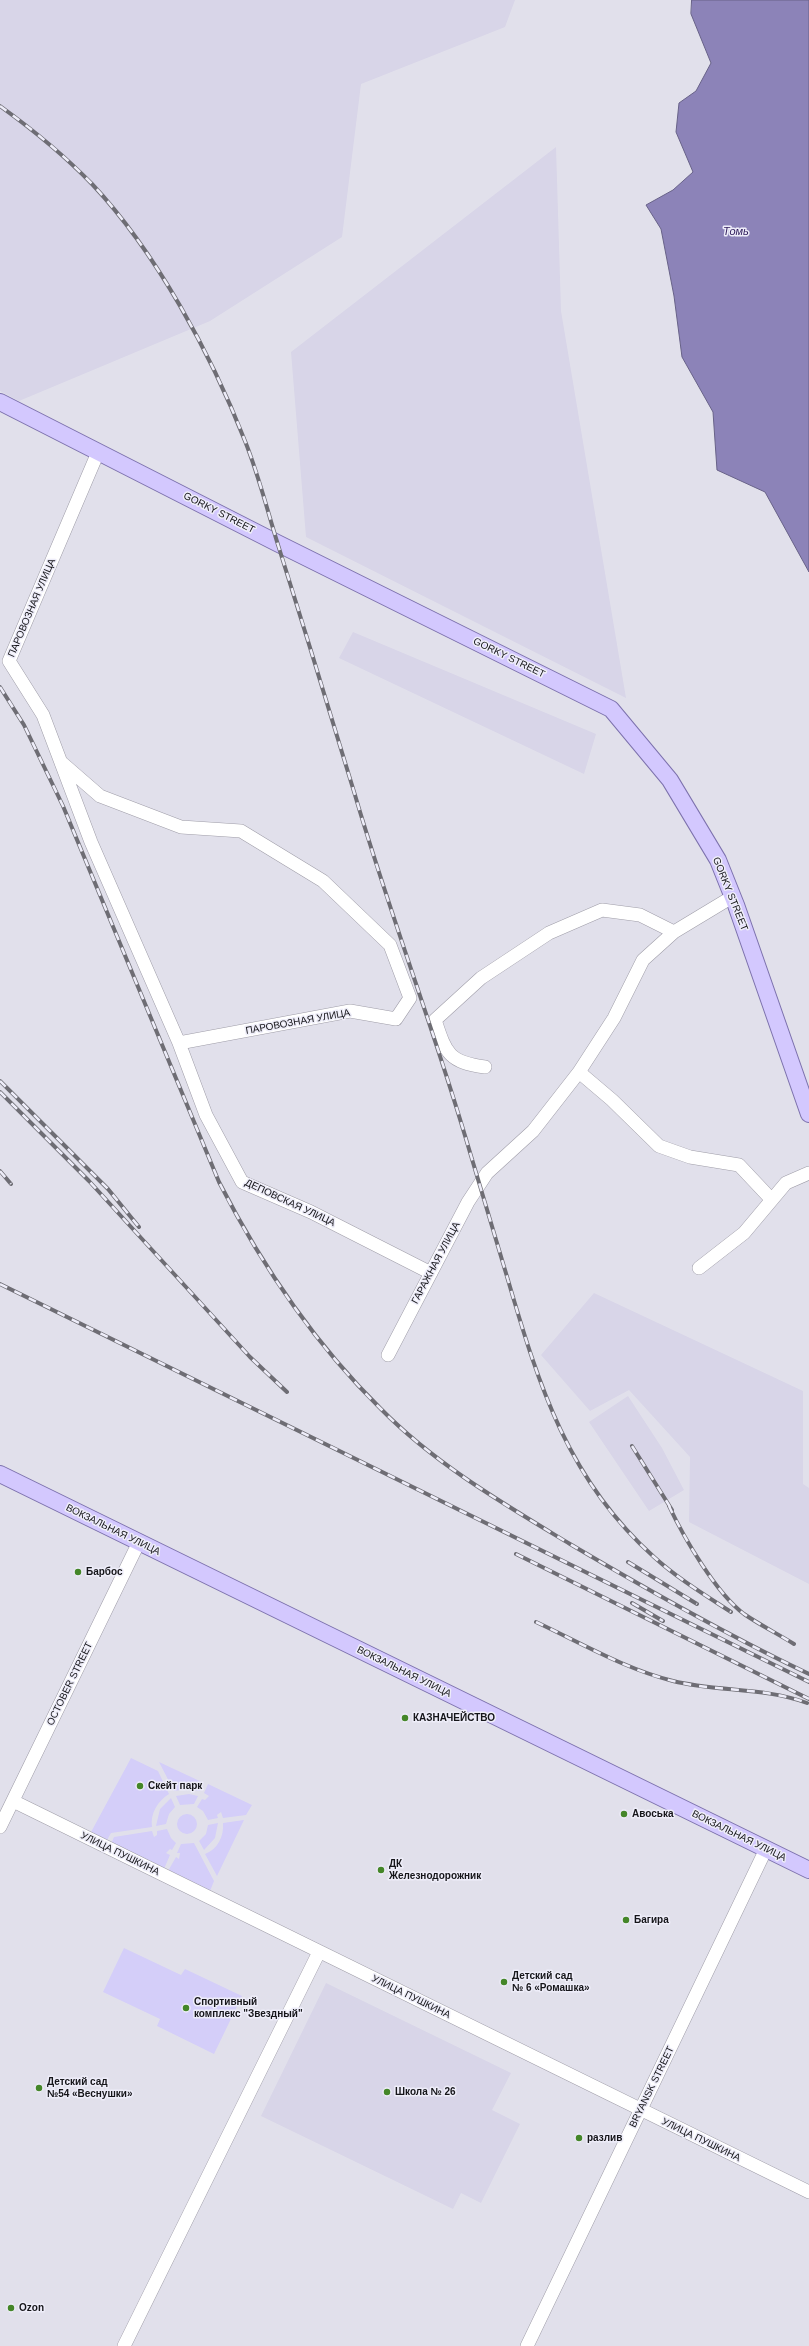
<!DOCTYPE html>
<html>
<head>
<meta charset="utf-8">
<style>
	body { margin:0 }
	canvas { display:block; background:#e1e0eb }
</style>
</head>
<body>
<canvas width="809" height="2346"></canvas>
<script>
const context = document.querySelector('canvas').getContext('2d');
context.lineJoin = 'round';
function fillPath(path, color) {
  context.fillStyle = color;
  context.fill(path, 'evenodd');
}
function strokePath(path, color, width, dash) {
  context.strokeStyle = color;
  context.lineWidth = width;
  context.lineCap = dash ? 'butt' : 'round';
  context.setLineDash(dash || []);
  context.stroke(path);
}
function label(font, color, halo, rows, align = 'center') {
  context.font = font + ' Helvetica,sans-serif';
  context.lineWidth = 3;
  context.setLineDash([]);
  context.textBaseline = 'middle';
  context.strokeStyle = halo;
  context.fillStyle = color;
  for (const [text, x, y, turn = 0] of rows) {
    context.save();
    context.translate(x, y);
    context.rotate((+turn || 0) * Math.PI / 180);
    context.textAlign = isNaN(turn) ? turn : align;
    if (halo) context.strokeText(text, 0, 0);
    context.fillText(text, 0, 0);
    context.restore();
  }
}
fillPath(new Path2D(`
	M0,0H515L505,27L361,84L342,237L210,321L19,401L0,391Z
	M556,147L561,311L626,698L306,537L291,352Z
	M353,632L596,734L584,774L339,658Z
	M594,1293L803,1391V1484L809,1488V1584L689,1522L690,1457L629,1390L590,1411L541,1355Z
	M628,1396L662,1448L684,1490L649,1511L589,1422Z
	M326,1983L511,2073L492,2110L520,2124L481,2203L461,2193L453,2209L261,2116Z`), '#d8d5e8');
fillPath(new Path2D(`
	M131,1758L158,1771L169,1794C158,1801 150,1813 152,1827L111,1833L106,1842L90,1834Z
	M159,1762L204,1783L200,1791L187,1789L174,1791Z
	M208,1784L252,1805L246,1815L223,1818L221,1812L217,1815L218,1818L208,1820L203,1811L197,1807L202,1799L205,1800L209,1796L204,1793Z
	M189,1794L198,1796L194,1804L180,1805L176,1796Z
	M171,1798L175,1807L169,1814L166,1824L156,1826L160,1809Z
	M177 1824a10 10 0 1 1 20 0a10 10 0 1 1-20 0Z
	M244,1820L217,1876L205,1854C218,1849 224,1836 223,1823Z
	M218,1823L215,1838L204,1850L199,1841L206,1834L208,1825Z
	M167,1829L171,1838L176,1843L172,1850L170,1849L166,1853L170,1855L164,1869L111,1844L114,1837L152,1831L154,1837L157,1835V1831Z
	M194,1843L214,1881L210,1891L168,1871L176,1857L179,1859L180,1853H177L181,1844Z
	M124,1948L181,1975L185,1969L242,1996L214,2054L157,2026L160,2019L103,1992Z`), '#d4cef9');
const water = new Path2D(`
	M692,0H809V572L765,492L717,470L713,412L682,357L674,296L661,229L646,205L673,190L693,172L676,132L679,103L696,91L711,63L691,14Z`);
fillPath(water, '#8c83b8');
strokePath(water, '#686288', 1);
const minor = new Path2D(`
	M101,453L96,457L9,661L43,715L91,842L179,1043L206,1115L242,1182L311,1212L431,1273
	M62,763L100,796L181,827L241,831L323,881L390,945L410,998L396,1019L350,1011L179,1043
	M485,1067C448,1062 446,1053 435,1020L481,978L549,933L602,910L640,915L674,932
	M579,1072L612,1100L659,1146L690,1157L739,1165L771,1199
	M699,1268L744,1233L786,1183L809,1173
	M388,1355L468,1202L487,1173L533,1131L579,1072L614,1018L643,960L674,932L732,897
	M13,1801L809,2192
	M0,1827L139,1542
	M124,2346L319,1952
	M527,2346L766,1849`);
const major = new Path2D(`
	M0,402L277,543L611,709L670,780L718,860L736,905L809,1114
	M0,1474L809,1870`);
strokePath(minor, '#9f9da8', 14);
strokePath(major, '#7d72ad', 18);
strokePath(minor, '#fff', 13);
strokePath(major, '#d3c8fe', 16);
const rail = new Path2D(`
	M0,106C32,129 64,155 92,184C156,252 211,354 245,441C259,476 268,513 279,548C305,630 330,713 355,795C389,911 432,1024 466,1139C480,1186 494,1233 508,1280C539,1386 568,1480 654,1557C677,1578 705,1595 731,1612
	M0,687L24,725L63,806L219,1182C262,1266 314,1343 381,1409C435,1464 504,1504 570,1544C648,1590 727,1635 809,1674
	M0,1081L108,1189L139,1227
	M0,1092L89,1181L250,1357L287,1392
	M0,1171L11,1184
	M0,1284L809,1682
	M632,1446L672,1510
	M669,1506C684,1538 716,1593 744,1614C760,1625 778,1634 794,1644
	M516,1554L809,1699
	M628,1562L697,1604
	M632,1603L663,1621
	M536,1622C581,1643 625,1669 673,1681C717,1692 764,1687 807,1703`);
strokePath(rail, '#6e6d74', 4);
strokePath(rail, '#eeedf9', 2.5, [8]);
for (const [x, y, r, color] of [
	[78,1572,4,"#448628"],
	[405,1718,4,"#448628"],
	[140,1786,4,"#448628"],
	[624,1814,4,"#448628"],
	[381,1870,4,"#448628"],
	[626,1920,4,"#448628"],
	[504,1982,4,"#448628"],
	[186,2008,4,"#448628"],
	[39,2088,4,"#448628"],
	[387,2092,4,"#448628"],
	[579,2138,4,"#448628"],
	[11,2308,4,"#448628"]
]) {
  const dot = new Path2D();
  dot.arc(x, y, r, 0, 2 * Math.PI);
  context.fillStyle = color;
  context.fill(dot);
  strokePath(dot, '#eeedf9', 1.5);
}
label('10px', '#151519', '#eeedf9', [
	["GORKY STREET",219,513,27],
	["ПАРОВОЗНАЯ УЛИЦА",32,608,-67],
	["GORKY STREET",509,658,26],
	["GORKY STREET",730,894,68],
	["ПАРОВОЗНАЯ УЛИЦА",298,1022,-10],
	["ДЕПОВСКАЯ УЛИЦА",290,1203,25],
	["ГАРАЖНАЯ УЛИЦА",436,1263,-62],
	["ВОКЗАЛЬНАЯ УЛИЦА",113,1530,26],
	["ВОКЗАЛЬНАЯ УЛИЦА",404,1672,26],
	["OCTOBER STREET",70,1684,-64],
	["ВОКЗАЛЬНАЯ УЛИЦА",739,1836,26],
	["УЛИЦА ПУШКИНА",120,1854,26],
	["УЛИЦА ПУШКИНА",411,1997,26],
	["BRYANSK STREET",652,2087,-64],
	["УЛИЦА ПУШКИНА",701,2140,26]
]);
label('bold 10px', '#151519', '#eeedf9', [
	["Барбос",86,1572],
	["КАЗНАЧЕЙСТВО",413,1718],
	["Скейт парк",148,1786],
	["Авоська",632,1814],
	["ДК",389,1864],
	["Железнодорожник",389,1876],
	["Багира",634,1920],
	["Детский сад",512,1976],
	["№ 6 «Ромашка»",512,1988],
	["Спортивный",194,2002],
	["комплекс \"Звездный\"",194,2014],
	["Детский сад",47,2082],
	["№54 «Веснушки»",47,2094],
	["Школа № 26",395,2092],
	["разлив",587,2138],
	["Ozon",19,2308]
], 'left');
label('italic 11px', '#2e1b5b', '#eeedf9', [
	["Томь",736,232]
]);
</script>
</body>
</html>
